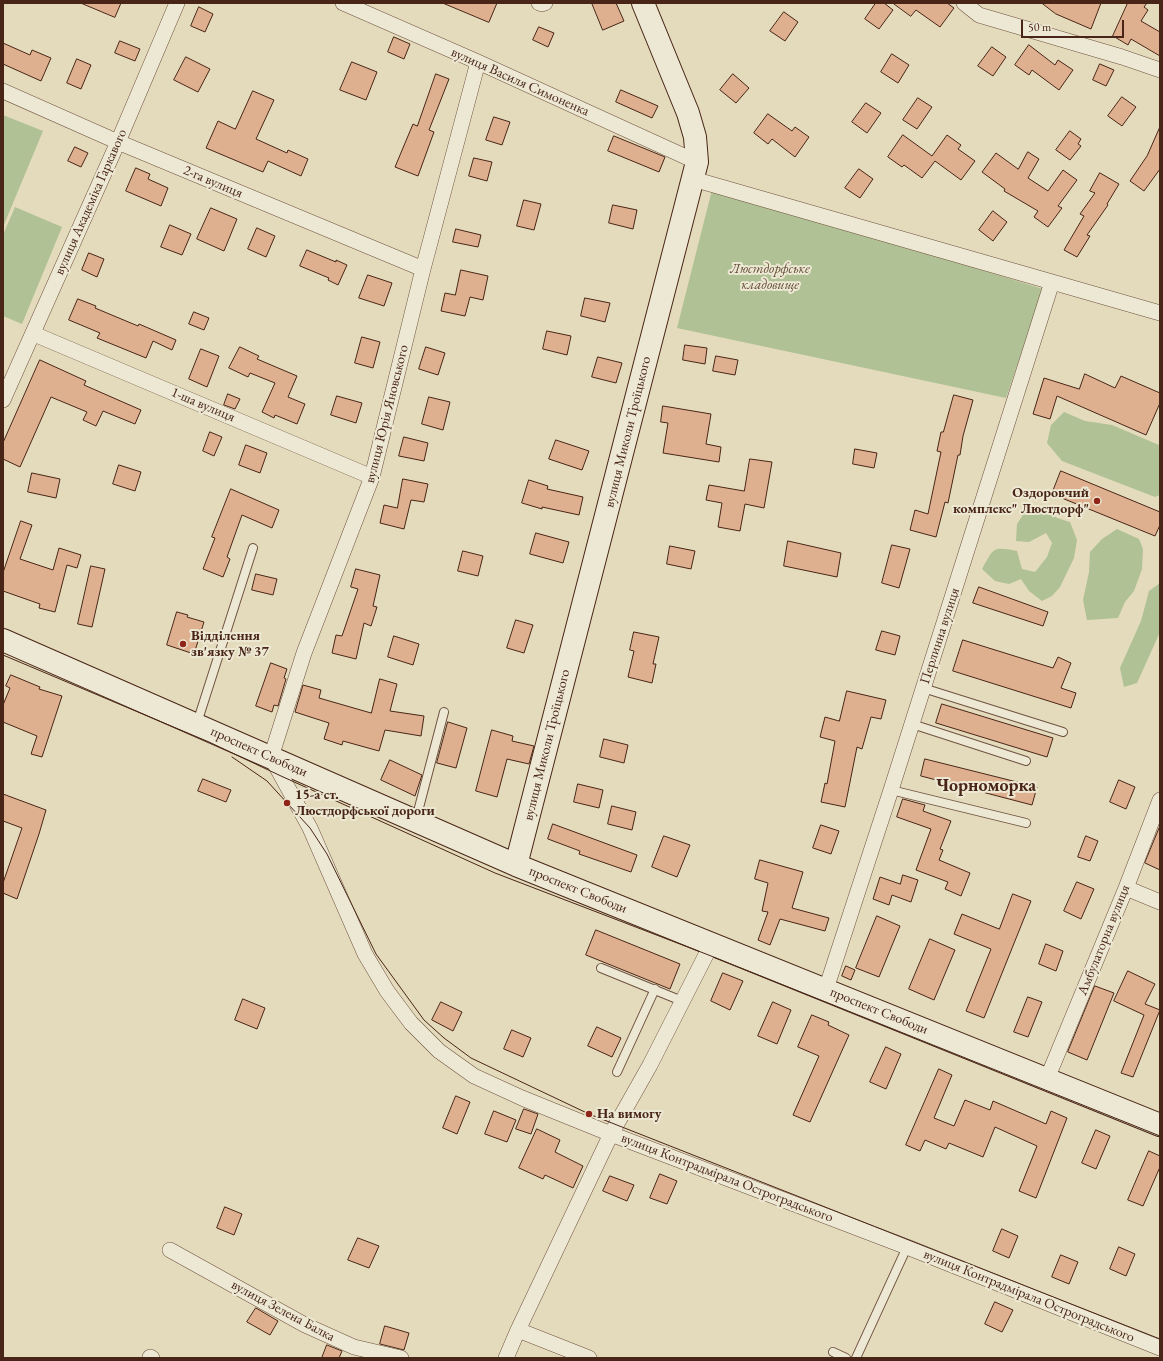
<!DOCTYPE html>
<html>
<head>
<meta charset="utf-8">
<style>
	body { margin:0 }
	#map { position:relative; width:1163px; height:1361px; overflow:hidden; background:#e4dbbc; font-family:"EB Garamond",serif }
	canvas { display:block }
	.frame { position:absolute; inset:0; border:4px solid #482516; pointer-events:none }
	.scale { position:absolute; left:1021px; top:20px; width:103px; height:18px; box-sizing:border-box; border:2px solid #482516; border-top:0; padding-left:5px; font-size:12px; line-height:14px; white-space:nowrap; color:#482516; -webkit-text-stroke:3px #ede8d3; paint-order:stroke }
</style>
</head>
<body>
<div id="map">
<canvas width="1163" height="1361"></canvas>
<div class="frame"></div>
<div class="scale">50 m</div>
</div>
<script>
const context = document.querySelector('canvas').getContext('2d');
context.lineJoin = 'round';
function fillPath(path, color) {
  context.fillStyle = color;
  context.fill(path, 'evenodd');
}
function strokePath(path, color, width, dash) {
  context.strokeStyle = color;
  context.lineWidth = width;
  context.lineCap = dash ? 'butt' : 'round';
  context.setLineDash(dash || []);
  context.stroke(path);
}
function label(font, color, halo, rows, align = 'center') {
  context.font = font + ' "EB Garamond",serif';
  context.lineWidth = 4;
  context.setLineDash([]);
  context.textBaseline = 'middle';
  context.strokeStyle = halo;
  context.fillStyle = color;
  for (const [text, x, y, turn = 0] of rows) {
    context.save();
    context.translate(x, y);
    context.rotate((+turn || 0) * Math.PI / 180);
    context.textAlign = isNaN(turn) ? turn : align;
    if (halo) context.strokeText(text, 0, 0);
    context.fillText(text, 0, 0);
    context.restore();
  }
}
fillPath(new Path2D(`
	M3,115L43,131L3,227Z
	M713,186L1043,289L1006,398L677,328Z
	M15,207L62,227L22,324L3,316V235Z
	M1064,412L1085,421L1112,425L1159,445L1160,495L1155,497L1062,461L1047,443L1051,425Z
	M1045,508L1057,518L1070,522L1077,540L1074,558L1060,587L1052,596L1042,601L1029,591L1021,579L1009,584L995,581L982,569C994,548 992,546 1017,551L1022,569L1035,572L1047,557L1052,543L1046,533L1029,542L1016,541L1017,524L1026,510Z
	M1117,529L1139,539L1143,549L1142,569L1134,591L1125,602L1118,618L1087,620L1083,600L1089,572L1090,552L1102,539Z
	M1160,583V632L1137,683L1124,687L1120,668L1141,621L1149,591Z`), '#afc195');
const building = new Path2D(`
	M81,3H121L115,17Z
	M443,3H497L489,22Z
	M592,3H616L624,21L603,30Z
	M876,3H884L893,10L879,29L865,19Z
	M893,3H947L954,8L940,27L916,10L911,16Z
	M1042,3H1101L1091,29L1056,14Z
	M1128,3H1147L1144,7L1148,10L1141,21L1160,32V56L1131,39L1128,45L1113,36Z
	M199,7L213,14L205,32L191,26Z
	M784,12L798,22L785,41L770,31Z
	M539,27L554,33L548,47L533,40Z
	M394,37L410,44L404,59L388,52Z
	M120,41L140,49L135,61L115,53Z
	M3,43L30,55L32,50L51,58L41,81L3,64Z
	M1029,45L1055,65L1058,60L1073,70L1059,90L1032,70L1029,75L1015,65Z
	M992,47L1006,57L993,76L978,66Z
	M892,54L909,65L898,83L881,72Z
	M186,57L210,69L198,92L174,80Z
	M77,59L91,65L81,89L67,83Z
	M352,62L377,72L366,100L340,90Z
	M1100,64L1114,70L1106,86L1093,80Z
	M436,74L449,79L429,130L434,132L418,176L395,167L413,124L417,126Z
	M733,74L749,88L736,103L720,90Z
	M621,90L658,106L652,118L616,102Z
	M253,91L274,100L256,139L287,153L288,150L308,159L301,176L268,161L263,172L206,148L218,121L235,129Z
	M1122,97L1136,107L1122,126L1108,116Z
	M918,98L932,107L917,129L903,120Z
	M866,103L881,113L867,133L852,122Z
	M768,114L792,131L795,127L809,137L795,157L772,139L768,144L754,133Z
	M494,117L510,122L502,145L486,140Z
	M1160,127V169L1144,191L1130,181L1147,156Z
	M1070,131L1081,139L1078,144L1081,146L1070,160L1056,150Z
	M903,135L932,156L947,135L961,145L958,149L975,161L961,180L935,161L922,178L904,165L902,167L888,157Z
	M614,136L665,157L659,172L608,151Z
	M75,147L88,153L81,167L68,161Z
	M1028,152L1039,159L1028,178L1048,191L1063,170L1077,180L1058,206L1062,208L1048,227L1034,217L1038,211L1004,191L1005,189L982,172L996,153L1018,169Z
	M474,158L492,162L487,181L469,176Z
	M136,168L150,174L148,179L168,188L161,206L126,191Z
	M859,169L873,179L860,198L845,188Z
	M1100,173L1119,184L1107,204L1108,205L1087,235L1090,236L1077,257L1064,250L1084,216L1080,214L1095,193L1090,191Z
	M524,200L541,204L534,230L517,226Z
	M613,205L637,210L633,229L609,223Z
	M211,208L237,219L224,251L197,239Z
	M993,211L1007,222L993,241L979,230Z
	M170,225L191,234L182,255L161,247Z
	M257,228L275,236L266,257L248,249Z
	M456,229L481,235L478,247L453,242Z
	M307,250L336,262V260L347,265L338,285L328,280L329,278L300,266Z
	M89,253L104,259L97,277L82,270Z
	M461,270L488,276L483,300L470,297L465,316L441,311L445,293L455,295Z
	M368,275L392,283L384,306L359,298Z
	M585,298L610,303L605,322L581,316Z
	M78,299L96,306L95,308L138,326L139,324L176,340L172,350L153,341L146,358L97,338L100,333L69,320Z
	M194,312L209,318L204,330L189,324Z
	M547,331L571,336L567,355L543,349Z
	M362,337L380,342L373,368L355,363Z
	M685,345L707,348L705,364L683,360Z
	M240,347L259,356L257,359L297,376L288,397L305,404L297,424L275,415L274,418L262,412L275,383L250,373L248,377L229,368Z
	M426,347L445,353L438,375L419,369Z
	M201,349L219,356L207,387L189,379Z
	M716,356L738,360L735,375L713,371Z
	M598,357L622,363L616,383L592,377Z
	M40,360L86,381L84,385L141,410L135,424L103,411L96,426L83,420L87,412L51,397L20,467L3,459V443Z
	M1085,374L1115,388L1121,376L1160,393V403L1146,435L1057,396L1050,419L1033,414L1044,378L1079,389Z
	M228,394L240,399L235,409L224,405Z
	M954,395L973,400L963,436L960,455H958L948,503L945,502L936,537L910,530L915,510L928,514L941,452L937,451L941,432H943Z
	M337,396L362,403L356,423L331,415Z
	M429,397L450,402L443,430L422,424Z
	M663,406L711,414L706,444L721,447L719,462L663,453L668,423L661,422Z
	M210,432L222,437L214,456L203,451Z
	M404,437L428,443L424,461L399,456Z
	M556,440L589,451L582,470L549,459Z
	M246,445L267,453L260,473L239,465Z
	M855,449L877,453L874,468L853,464Z
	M750,459L772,462L764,508L745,504L740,531L718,527L722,503L706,500L709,485L744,491Z
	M119,465L141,472L135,491L113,484Z
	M1061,471L1160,512V525L1155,536L1052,494Z
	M32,473L60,479L56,498L28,492Z
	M403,479L428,484L424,502L411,500L404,529L380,523L384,505L397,508Z
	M529,480L548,486L547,489L583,497L579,515L542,507V509L522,503Z
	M231,489L279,510L272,528L242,515L227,557L230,559L223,577L203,569L215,538L212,537Z
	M21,521L32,525L20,559L53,570L59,548L81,555L77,568L67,565L55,612L39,608L40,604L3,591V573Z
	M536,533L569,542L563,563L530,554Z
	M788,541L841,553L837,577L784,566Z
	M892,545L910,549L899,588L882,583Z
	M670,546L695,551L691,569L667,564Z
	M463,551L483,556L478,576L458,571Z
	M91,566L105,569L92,627L78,624Z
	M356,569L380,575L373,606L377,607L371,626L364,623L356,659L332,653L336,635L342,636L358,589L351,587Z
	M256,574L277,579L273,595L252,590Z
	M979,587L1048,612L1043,626L973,603Z
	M177,612L188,615L187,617L204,622L194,654L167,645Z
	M516,620L533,625L524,653L507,648Z
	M882,631L900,636L895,655L876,650Z
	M634,632L659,637L653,664H656L652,683L628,677L634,651L630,650Z
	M394,636L419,644L413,665L388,657Z
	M963,640L1053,668L1058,657L1071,663L1061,688L1076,693L1071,708L953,671Z
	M271,663L287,669L284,678L286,679L278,706L274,705L272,712L256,706Z
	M11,675L40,687L39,689L62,696L42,757L31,754L37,736L3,722V705L10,688L6,686Z
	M380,679L397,684L390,711L424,716L421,736L385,730L379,751L343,741L342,745L324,739L329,723L295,712L303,685L321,690L319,698L371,713Z
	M847,691L886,700L881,719L871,717L862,749L857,747L845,807L821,802L825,783L827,784L835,741L820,737L825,717L839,721Z
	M942,704L1053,738L1047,757L936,723Z
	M448,722L467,728L456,768L437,763Z
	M492,730L513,736L512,741L534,746L529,764L507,759L497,797L476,791Z
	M604,739L628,745L624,763L600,757Z
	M925,759L1037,787L1032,805L921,776Z
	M390,760L422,775L415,796L381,780Z
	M203,779L231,790L226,802L198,791Z
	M1119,780L1135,787L1126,809L1110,802Z
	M578,784L603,790L599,808L574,802Z
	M3,794L46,810L39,834L17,899L3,893V883L22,828L3,821Z
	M903,799L925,805L923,811L951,821L940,849L943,850L939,860L970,873L961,896L945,889L948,882L916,870L931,829L897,817Z
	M612,806L636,812L632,830L608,824Z
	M553,824L637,855L631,872L579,854L580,851L548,839Z
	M821,825L839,831L831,854L813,848Z
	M1160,826V870L1145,863Z
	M664,836L690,845L677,877L652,867Z
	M1086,836L1098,841L1090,861L1078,857Z
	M760,860L803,872L792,908L829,918L825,931L780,919L770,945L758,940L768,912L762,911L768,883L755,879Z
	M903,875L918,880L911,902L892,895L889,905L873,899L880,877L900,884Z
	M1077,882L1094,889L1081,919L1064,911Z
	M1013,894L1031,901L984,1018L966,1011L991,949L954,934L962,914L999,929Z
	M877,916L900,926L879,977L856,968Z
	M596,930L680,964L670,989L586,955Z
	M930,939L955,950L934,1000L909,989Z
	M1046,944L1063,951L1056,971L1039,964Z
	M846,966L855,970L851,980L842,976Z
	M1128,971L1155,984L1145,1004L1160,1010L1133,1077L1121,1073L1144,1015L1114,1001Z
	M723,973L743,981L730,1010L711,1001Z
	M1095,986L1114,993L1087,1060L1068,1052Z
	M1028,997L1042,1002L1028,1037L1014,1032Z
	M243,999L265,1008L257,1029L235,1020Z
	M441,1002L462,1012L453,1031L432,1020Z
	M773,1002L791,1010L777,1044L758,1036Z
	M812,1015L829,1022L828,1025L849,1035L810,1122L793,1115L819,1056L798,1047Z
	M597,1027L621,1038L612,1057L588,1046Z
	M512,1030L531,1038L523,1057L504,1049Z
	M886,1047L901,1054L886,1089L870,1082Z
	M939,1069L952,1075L934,1118L954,1126L965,1100L990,1110L993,1101L1046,1124L1051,1111L1067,1118L1036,1198L1019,1191L1037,1146L995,1127L983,1157L949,1143L946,1149L925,1140L920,1151L906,1145Z
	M456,1096L470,1102L457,1134L443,1128Z
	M524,1109L538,1114L531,1134L516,1129Z
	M494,1111L516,1120L507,1142L485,1134Z
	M537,1129L560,1140L555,1152L583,1166L573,1188L545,1175L543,1179L519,1168Z
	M1096,1130L1110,1136L1096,1169L1082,1163Z
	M1149,1151L1160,1156V1167L1143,1206L1128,1200Z
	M660,1174L677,1181L667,1204L650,1198Z
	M610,1176L634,1185L627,1201L603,1191Z
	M225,1207L242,1214L234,1235L217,1228Z
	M1002,1229L1018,1236L1009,1258L993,1251Z
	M358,1238L379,1246L369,1268L348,1260Z
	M1119,1247L1135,1254L1126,1276L1110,1269Z
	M1061,1255L1078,1262L1069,1284L1052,1277Z
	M995,1302L1013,1310L1002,1332L985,1324Z
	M256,1308L278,1321L270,1335L247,1322Z
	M385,1326L409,1333L404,1350L380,1344Z
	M327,1345L342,1351L339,1358H322Z`);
fillPath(building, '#deb08f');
strokePath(building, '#482516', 1);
const lane = new Path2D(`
	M923,688L1063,732
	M197,723L253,548
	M912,724L1026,761
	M891,790L1026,823
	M416,819L444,712
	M601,968L682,1001
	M617,1072L655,989
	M833,1352L846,1358
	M856,1358L907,1247`);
const street = new Path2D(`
	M343,3L478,62L697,162
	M539,3L542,4L545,3
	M964,3L979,15L1122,57L1160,70
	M478,62L423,269L372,477L304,653L271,757L310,828L365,954L387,991L411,1023L439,1051L474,1076L522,1098L611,1134L907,1247L1160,1348
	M3,91L118,142L423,269
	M693,179L1160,313
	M34,334L372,477
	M3,400L118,142L177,3
	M1126,888L1160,902
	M826,989L891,790L1052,282
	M1047,1079L1126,888L1160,800
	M170,1250L305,1325L354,1347L401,1358
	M518,1330L589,1358
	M150,1357L152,1358
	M506,1358L518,1330L611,1134L650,1065L712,943`);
const secondary = new Path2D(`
	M3,640L516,865L1160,1125
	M516,865L697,162L695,137L688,113L643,3`);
strokePath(lane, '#6f5240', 10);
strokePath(street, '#6f5240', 16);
strokePath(secondary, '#482516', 24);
strokePath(lane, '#ede8d3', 8);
strokePath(street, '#ede8d3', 15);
strokePath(secondary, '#ede8d3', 22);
strokePath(new Path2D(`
	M3,655L209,742L281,776L495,873L706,954L1160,1136
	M232,757L267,781L310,828L327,854L376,954L424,1020L444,1038L471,1058L589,1114L1160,1339`), '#482516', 1);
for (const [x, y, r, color] of [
	[1097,501,4,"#8f2418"],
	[183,644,4,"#8f2418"],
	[287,803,4,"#8f2418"],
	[589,1114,4,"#8f2418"]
]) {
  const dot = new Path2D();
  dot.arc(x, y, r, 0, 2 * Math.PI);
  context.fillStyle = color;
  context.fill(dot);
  strokePath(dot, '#ede8d3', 1.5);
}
label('14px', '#482516', '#ede8d3', [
	["вулиця Василя Симоненка",520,82,24],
	["2-га вулиця",213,182,23],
	["вулиця Академіка Гаркавого",91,202,-66],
	["1-ша вулиця",203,405,23],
	["вулиця Юрія Яновського",387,414,-76],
	["вулиця Миколи Троїцького",628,432,-76],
	["Перлинна вулиця",940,636,-72],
	["вулиця Миколи Троїцького",547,745,-76],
	["проспект Свободи",259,752,24],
	["проспект Свободи",578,890,22],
	["Амбулаторна вулиця",1104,940,-68],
	["проспект Свободи",879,1011,22],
	["вулиця Контрадмірала Остроградського",727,1178,21],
	["вулиця Контрадмірала Остроградського",1029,1296,22],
	["вулиця Зелена Балка",283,1311,28]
]);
label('italic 14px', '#624c36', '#ede8d3', [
	["Люстдорфське",770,269],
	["кладовище",770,285]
]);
label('bold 14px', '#482516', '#ede8d3', [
	["Оздоровчий",1089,493,"right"],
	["комплекс\" Люстдорф\"",1089,509,"right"],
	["Відділення",191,636],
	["зв'язку № 37",191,652],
	["15-а ст.",295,795],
	["Люстдорфської дороги",295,811],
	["На вимогу",597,1114]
], 'left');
label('bold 18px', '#482516', '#ede8d3', [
	["Чорноморка",986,786]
]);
</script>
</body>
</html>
